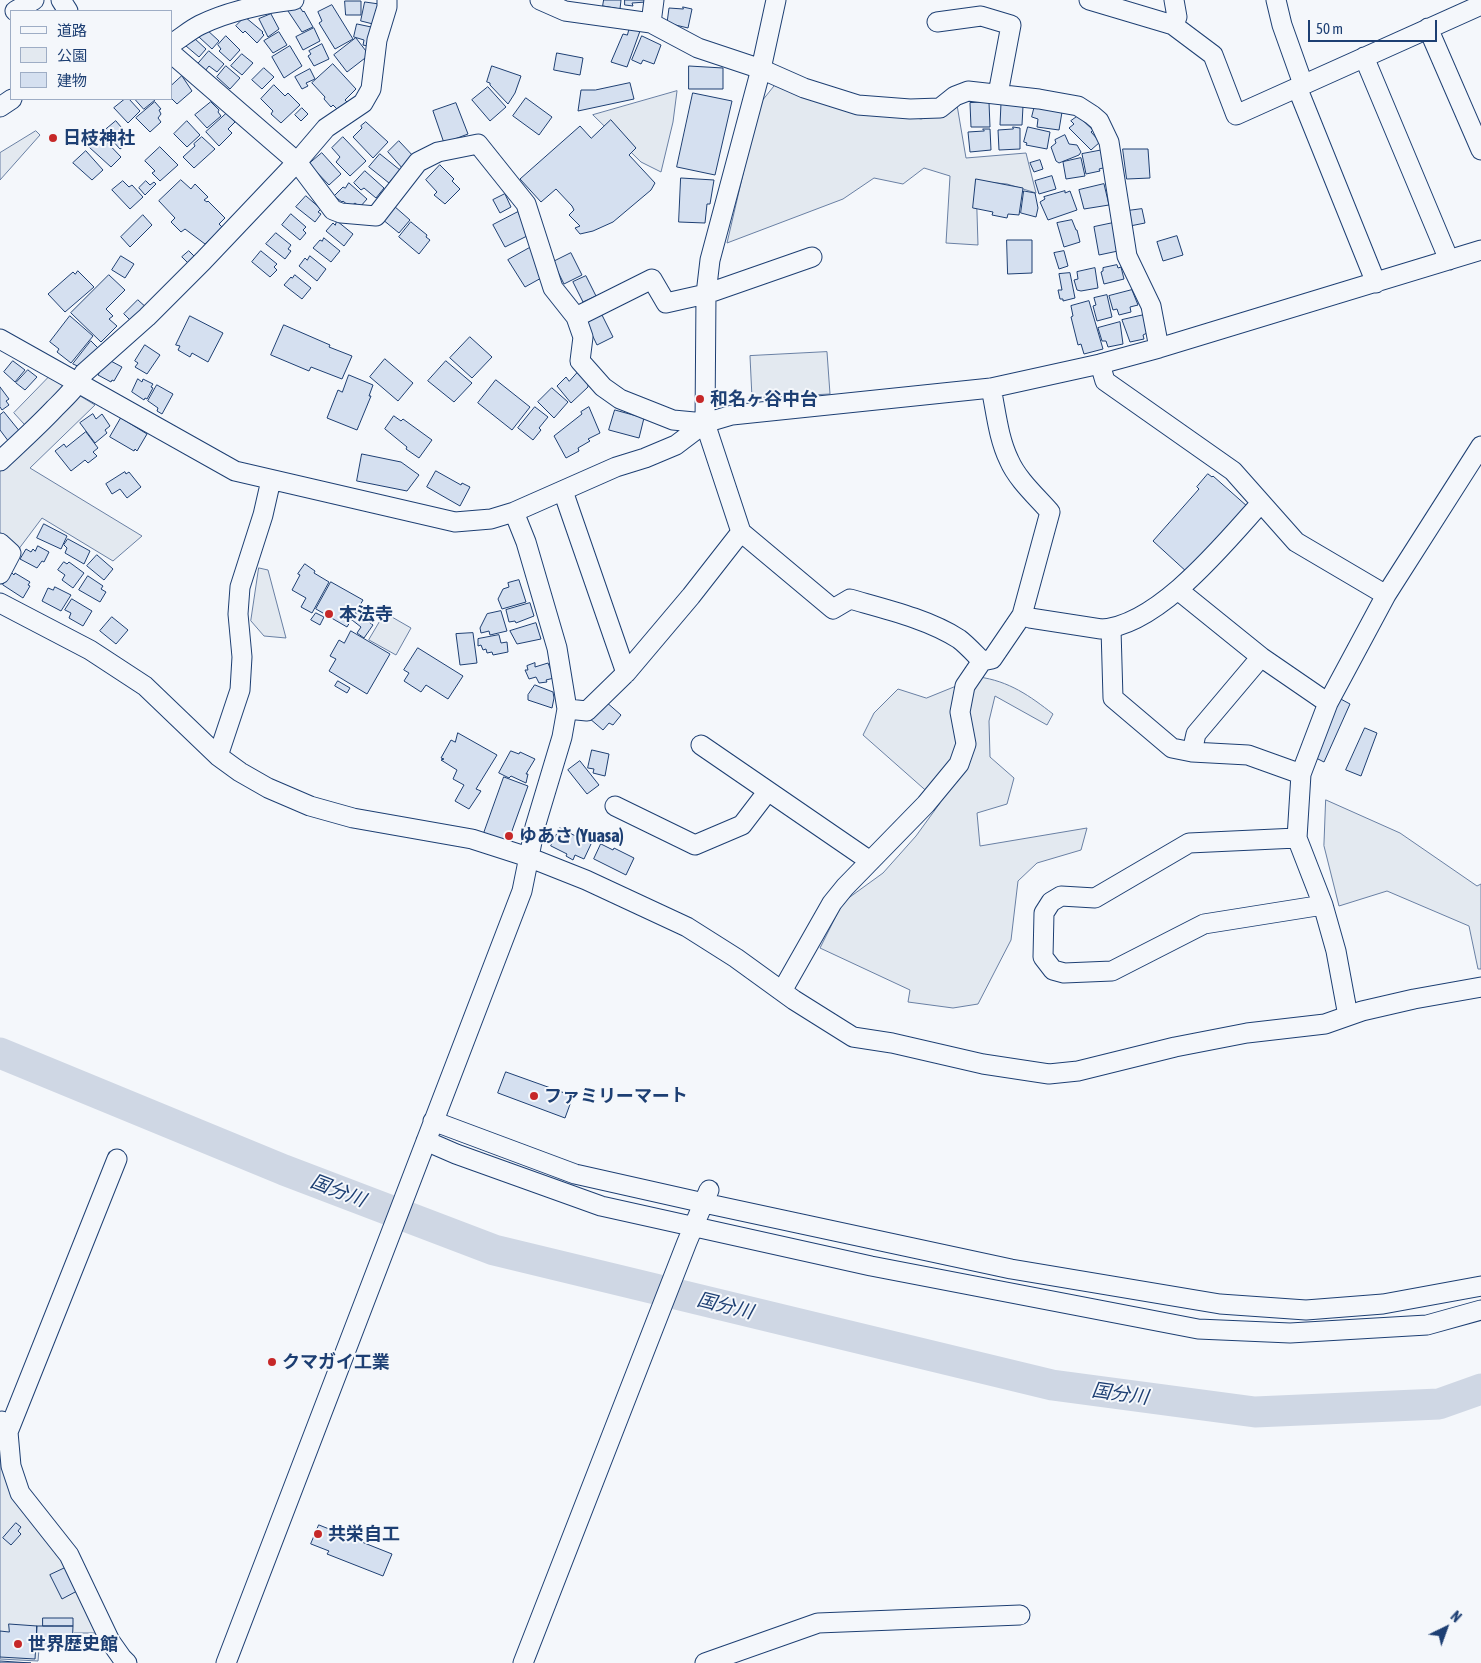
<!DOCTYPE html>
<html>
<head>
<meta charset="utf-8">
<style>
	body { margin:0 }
	#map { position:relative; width:1481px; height:1663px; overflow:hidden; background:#f4f7fb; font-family:"Asap Condensed","Noto Sans JP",sans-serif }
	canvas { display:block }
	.legend { position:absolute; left:10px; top:10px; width:162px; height:90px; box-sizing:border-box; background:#f4f7fb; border:1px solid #9eadc5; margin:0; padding:6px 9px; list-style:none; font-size:15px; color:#1d3f73 }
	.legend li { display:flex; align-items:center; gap:10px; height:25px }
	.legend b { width:25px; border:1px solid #9eadc5 }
	.north { position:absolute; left:1421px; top:1603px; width:50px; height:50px; -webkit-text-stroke:4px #f4f7fb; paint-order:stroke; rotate:42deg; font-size:14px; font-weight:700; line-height:20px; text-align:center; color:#1d3f73 }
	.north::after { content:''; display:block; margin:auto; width:18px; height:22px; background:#1d3f73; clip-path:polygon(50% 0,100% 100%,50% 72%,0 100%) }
	.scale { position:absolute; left:1308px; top:20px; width:129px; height:22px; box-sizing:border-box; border:2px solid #1d3f73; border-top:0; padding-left:6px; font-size:15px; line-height:18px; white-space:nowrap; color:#1d3f73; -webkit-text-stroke:4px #f4f7fb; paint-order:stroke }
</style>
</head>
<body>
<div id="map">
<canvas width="1481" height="1663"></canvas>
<ul class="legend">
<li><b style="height:6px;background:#f4f7fb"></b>道路</li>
<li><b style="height:14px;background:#e3e9f0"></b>公園</li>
<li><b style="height:14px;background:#d5e0f0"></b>建物</li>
</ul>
<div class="north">N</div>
<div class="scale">50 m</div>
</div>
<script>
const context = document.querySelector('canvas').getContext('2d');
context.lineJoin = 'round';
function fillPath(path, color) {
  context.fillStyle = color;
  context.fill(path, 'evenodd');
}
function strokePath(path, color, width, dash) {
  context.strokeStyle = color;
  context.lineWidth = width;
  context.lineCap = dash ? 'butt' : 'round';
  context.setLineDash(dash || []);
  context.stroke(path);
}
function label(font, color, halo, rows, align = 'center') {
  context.font = font + ' "Asap Condensed","Noto Sans JP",sans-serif';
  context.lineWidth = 4;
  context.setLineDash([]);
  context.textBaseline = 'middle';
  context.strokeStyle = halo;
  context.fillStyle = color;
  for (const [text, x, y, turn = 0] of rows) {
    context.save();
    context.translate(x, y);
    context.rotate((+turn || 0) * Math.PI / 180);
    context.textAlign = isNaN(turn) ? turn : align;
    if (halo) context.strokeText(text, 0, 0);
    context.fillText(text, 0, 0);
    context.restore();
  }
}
const green = new Path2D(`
	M776,84L921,119L939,114L957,105L966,158L1026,153L1036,193L1007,184L976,181L978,245L946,243L950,176L924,168L903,184L874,178L843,199L727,243L759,105Z
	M677,91L673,122L661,172L641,162L593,115Z
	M36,131L40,135L0,180V153Z
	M827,352L830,394L752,398L750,356Z
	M49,377L95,405L30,468L142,536L113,561L42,518L18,550L0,536V466L34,435L14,413Z
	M259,568L268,570L286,638L264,636L251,621Z
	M385,613L411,628L396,655L369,640Z
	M979,677C1009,681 1030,696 1053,714L1047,725L995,696L989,721L990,757L1014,778L1007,804L977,813L980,846L1087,828L1081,850L1037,863L1018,881L1011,940L978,1004L953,1008L908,1002L910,990L820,948L843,902L883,873L916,836L940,803L863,735L874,713L898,689L926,698Z
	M1326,800L1400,833L1477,886L1481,884V969H1478L1469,926L1387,891L1339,906L1324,846Z
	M3,1449L66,1560L101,1633H74L73,1649H39L38,1661L0,1659V1457Z`);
fillPath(green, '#e3e9f0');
strokePath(green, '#687fa3', 1);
strokePath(new Path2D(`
	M0,1053L284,1170L494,1250L1052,1385L1255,1412L1439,1404L1481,1389`), '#cfd7e4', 31);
const building = new Path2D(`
	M604,0H621L620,9L603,6Z
	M625,0H646V2L632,3L633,6L625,5Z
	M345,1H361V15H346Z
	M365,2L379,4L377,25L361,21Z
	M332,5L353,39L335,49L319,23L322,21L318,12Z
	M299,6L303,12L304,11L313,27L302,32L288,11Z
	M683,7L692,9L688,28L667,23L669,8L683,9Z
	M271,14L279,29L268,37L259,19Z
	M245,17L263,32L262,33L264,35L257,43L245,31L243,33L236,26Z
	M357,24L376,28L372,47L363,45L364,40L354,37Z
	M630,27L640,31L627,67L611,62L623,34L627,35Z
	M314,28L320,41L303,50L296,37Z
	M206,29L219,41L212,49L199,37Z
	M279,32L287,45L273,53L264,41Z
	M226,36L240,50L230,61L219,51L221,49L218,45Z
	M642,36L661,45L654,64L643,60L641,64L632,60Z
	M194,38L206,49L199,57L186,46Z
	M356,38L369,55L347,72L334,55Z
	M322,44L329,59L314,66L308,56L311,54L309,51Z
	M290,46L302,66L284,78L272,57Z
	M209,51L224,64L217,72L209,66L205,71L197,65Z
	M557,53L583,58L580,75L554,70Z
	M242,54L253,63L242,75L231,66Z
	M333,64L356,89L345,100L347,102L338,110L333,105L331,107L324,99L325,97L312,83Z
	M226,66L240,78L230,89L217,77Z
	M492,66L521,76L515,93L508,104L490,85V83L487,82Z
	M689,66L723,68V89H689Z
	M264,68L274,77L262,89L252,80Z
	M310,69L315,79L306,83L308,86L302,89L295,77Z
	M182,76L192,91L177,104L171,98V86Z
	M630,83L634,99L578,111L581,90H595Z
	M274,85L285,96L288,93L300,105L281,123L271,114L273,111L261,99Z
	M488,87L506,107L490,121L472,100Z
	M693,93L732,101L715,175L677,167Z
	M526,98L552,117L539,135L513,116Z
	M125,99H129L140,111L128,123L114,108Z
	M135,99H154L155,100L144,109Z
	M155,102L161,109L159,110L161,114L158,118L161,122L150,132L136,118Z
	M211,102L219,110L218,112L221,116L207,128L195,115Z
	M989,102L990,127H971L970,103Z
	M1018,102V106H1023L1022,125H1000L1001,103Z
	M456,103L468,134L444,143L433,111Z
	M1035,105L1062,112L1059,130L1037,127L1038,119L1032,117Z
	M302,108L308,114L301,121L295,115Z
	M227,113L235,122L228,129L232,133L219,146L206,132Z
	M1078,116L1093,130L1091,132L1100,142L1091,150L1069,128L1074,124L1071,121Z
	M611,120L636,148L629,155L655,183L651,190L613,222L593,231L580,234L575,228L580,226L569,215L574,210L572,206L556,189L541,202L520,179L580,126L591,138Z
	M116,121L132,140L120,149L104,131Z
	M187,121L200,135L187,147L174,134Z
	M366,122L388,142L373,158L353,137L362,128L361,126Z
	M1013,127L1020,128V149L999,150L998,130L1013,129Z
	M1028,127L1050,132L1047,149L1026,145L1027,143L1024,142Z
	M983,129H990L991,150L970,152L968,132L984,131Z
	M1065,135L1069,144L1077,145L1081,152L1079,155L1059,163L1056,161L1051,147L1056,143L1055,140Z
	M101,136L121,157L111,167L89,147Z
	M202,137L215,149L194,168L183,157L195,146L194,144Z
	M343,137L366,161L350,176L336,162L340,157L332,148Z
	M399,141L415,158L403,169L388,152Z
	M160,147L178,165L160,181L152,173L155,171L145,161Z
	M1123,149H1148L1150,178L1127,179Z
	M1103,150L1107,167L1099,169L1100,171L1086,174L1082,154Z
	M86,151L103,170L92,180L73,163Z
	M322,153L341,174L329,185L309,164Z
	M380,154L400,170L389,183L369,167Z
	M1081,158L1085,176L1066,179L1063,162Z
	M1040,160L1043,169L1034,172L1030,163Z
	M440,165L454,179L452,181L460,189L445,204L434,195L437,192L426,180Z
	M365,171L384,188L376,198L364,188L361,190L354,183Z
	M1052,176L1056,189L1039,194L1035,181Z
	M681,178L714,180L710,204H707L705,223L679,222Z
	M976,179L1023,188L1019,215L1008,214L1007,218L992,215L993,212L973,208Z
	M181,180L191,189L195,184L208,197L204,200L207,202L208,201L225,218L219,224L222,227L205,244L185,229L181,232L171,222L175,218L159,201Z
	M123,181L129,187L132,185L143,197L130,209L112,190Z
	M146,181L150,185L154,182L156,184L145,195L139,188Z
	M349,183L367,199L360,207L355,203L350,207L343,201L342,202L334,196L343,187L345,188Z
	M1104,184L1109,205L1084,209L1079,190Z
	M1024,191L1035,193L1038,208L1036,217L1021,213Z
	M1065,191V193L1070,191L1077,210L1048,220L1040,202L1045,199L1044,197Z
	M505,194L511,207L500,213L493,200Z
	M306,196L321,209L318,212L321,214L315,222L296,207Z
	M394,206L410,220L399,233L382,219Z
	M1142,209L1145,223L1130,226L1127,211Z
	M518,212L529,235L505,247L493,225Z
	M291,214L306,227L303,230L306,233L300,240L282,225Z
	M143,215L152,225L130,247L121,237Z
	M1072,220L1076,230H1077L1080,242L1064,247L1057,223Z
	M337,221L353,234L344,246L326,231L333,223L335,225Z
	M411,222L427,235L426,237L430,240L419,254L399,237Z
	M1113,223L1118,251L1099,255L1094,227Z
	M276,233L291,245L288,249L291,251L285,259L266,244Z
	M1177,236L1183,255L1163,261L1157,242Z
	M324,238L340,251L331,262L313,248L320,240L322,241Z
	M1007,240H1032V273L1008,274Z
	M533,246L543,277L525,287L508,260Z
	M189,251L197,259L190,265L182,257Z
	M261,251L277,264L274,267L277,270L270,277L252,262Z
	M1064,251L1068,266L1059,269L1054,253Z
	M571,253L582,275L564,284L553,262Z
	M121,256L134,264L125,278L112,270Z
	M310,256L326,269L317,281L299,266L305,258L307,260Z
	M1117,265L1118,268L1121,267L1124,279L1104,284L1101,272L1103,271V268Z
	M1095,268L1098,288L1081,291L1077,290L1074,280L1078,279L1077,272Z
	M78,271L94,287L65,312L48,294L73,272L75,274Z
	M1070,273L1075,298L1063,301V299H1060L1058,290H1062L1059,274Z
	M109,275L125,290L106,309L113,316L109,319L117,326L101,342L71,313Z
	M295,275L311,288L302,299L284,285L291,277L292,278Z
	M586,276L596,296L583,302L573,282Z
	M1132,290L1138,305L1130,307L1131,312L1119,315L1117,309L1113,310L1109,296Z
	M1107,295L1112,317L1097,321L1093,306L1096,305L1094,298Z
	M138,300L148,309L133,323L124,314Z
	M1089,301L1103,349L1084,354L1081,344L1078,345L1071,317L1073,316L1071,306Z
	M602,315L613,337L597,345L586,322Z
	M1144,315L1149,332L1143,335L1144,339L1130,342L1122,320Z
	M70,316L93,336L71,363L57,352L59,349L50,342Z
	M190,316L223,333L208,362L192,353L190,357L178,350L180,346L176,345Z
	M1120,322L1123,344L1108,347L1106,341H1102L1098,328Z
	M284,325L330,345L329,347L352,356L342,379L311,367L309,371L271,355Z
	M470,337L492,357L472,378L450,358Z
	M91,341L100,350L82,368L73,364Z
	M145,345L160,355L147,374L135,367L138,363L135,361Z
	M385,359L413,383L398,401L370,377Z
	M109,360L122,367L114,381L112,380L111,382L98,375L105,361Z
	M13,361L25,370L15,382L4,372Z
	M446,361L472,383L454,402L428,381Z
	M28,370L37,377L25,390L16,383Z
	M579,371L588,381V387L571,403L557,386L566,377L569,381Z
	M349,375L373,385L369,396H371L357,430L327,418L338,390L342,392Z
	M138,379L142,382L143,379L153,384L151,387L153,388L147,399L145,398L144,400L132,392Z
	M496,380L530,407L512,430L478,403Z
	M157,385L173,394L162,414L157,411L158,408L148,401Z
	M0,387L9,399L6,401L9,405L2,410L0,407Z
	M552,388L568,402L554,418L538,402Z
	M535,407L548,417L539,428L541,430L533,440L518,428Z
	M589,407L600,433L588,439L590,441L578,448L579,451L566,458L554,436L582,414L581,412Z
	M615,410L644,418L639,438L609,430Z
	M4,412L21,433L9,442L0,430V415Z
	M93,414L96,419L102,414L110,426L105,430L107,433L95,443L80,423Z
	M394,416L401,421L403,419L432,440L419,458L406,449L407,447L385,429Z
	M121,418L147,434L137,451L135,449L134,451L110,437Z
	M86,432L98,448L93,452L97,456L88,463L85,460L71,471L55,451L64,444L66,447Z
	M362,454L401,462L419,475L407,491L357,481Z
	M436,471L461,485L462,483L470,487L460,506L427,487Z
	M125,472L126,474L129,472L141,487L127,498L120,489L112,494L106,484Z
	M1208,474L1212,477L1213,476L1248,507L1188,573L1153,541L1199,489L1197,487Z
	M44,524L67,536L61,549L37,538Z
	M68,539L90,551L84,564L65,553L67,548L64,545Z
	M38,546L49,552L44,562L42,561L37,568L20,559L26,549L31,552L33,549L35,551Z
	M97,555L113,569L104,580L87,566Z
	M64,562L67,564L69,562L84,573L73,588L62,580L65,575L58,570Z
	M305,564L315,571L314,573L329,582L312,613L301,607L306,598L292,590L300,575L298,574Z
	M11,572L14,575L15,573L30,582L28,585L30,586L23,598L3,585Z
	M88,576L103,586L101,589L106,592L100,602L79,590Z
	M519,580L526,602L502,609L498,599L503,589L509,587L508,583Z
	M331,582L363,600L347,627L316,609Z
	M55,587L71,595L61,611L42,601L48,588L53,590Z
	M72,599L92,611L83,626L69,618L71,613L65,610Z
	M530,603L534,616L516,623L515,621L509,622L506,610Z
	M360,608L373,616L369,622L373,625L364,638L357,633L361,627L352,620Z
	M501,611L507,631L490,635L489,631L481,633L480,628L487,614Z
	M316,613L324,617L320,625L311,620Z
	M112,617L128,630L116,644L100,631Z
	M536,623L541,639L517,644L510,631Z
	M351,631L390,654L367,694L329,671L336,659L330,656L339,640L344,643Z
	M473,633L477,663L460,665L456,634Z
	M499,635L501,643L507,642L508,652L493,655L492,652L487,653L486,649L483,650L481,645L478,646V639Z
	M418,648L463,676L448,699L426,685L421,692L404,681L409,673L404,670Z
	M535,663V667L548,663L554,678L546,680L547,682L539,683L536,677L529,679L525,670H528L527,666Z
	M338,681L350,688L347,693L335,686Z
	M535,685L553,692L554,698L552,708L528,700V695Z
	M1337,697L1350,704L1324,762L1312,756Z
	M605,701L621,715L613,725L609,723L603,730L589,718Z
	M1365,728L1377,733L1361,776L1346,770Z
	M458,733L497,755L476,789L481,791L469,809L455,801L464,785L453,779L457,770L441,760L444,759L441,758L451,740L455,742Z
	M592,750L609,754L605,776L593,773L594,769L588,768Z
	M511,751L519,754L520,752L535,759L526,774H528L526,783L511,776L509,778L499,773Z
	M580,761L599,785L587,794L568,770Z
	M504,777L528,786L508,842L484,833Z
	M560,828L591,844L584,859L575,855L573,860L566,856L567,854L551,846Z
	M601,844L613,850L614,848L634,858L626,875L594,859Z
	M506,1072L573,1096L565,1118L498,1093Z
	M16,1523L21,1527L18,1531L21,1534L11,1545L3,1538Z
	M319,1525L392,1554L383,1576L327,1554L329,1551L311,1544Z
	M65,1568L77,1591L62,1599L50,1575Z
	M43,1618H73V1626H43Z
	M9,1624L37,1626L35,1659L0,1657V1631L9,1632Z
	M37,1626H73L72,1648H37Z
	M0,1661L31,1663H0Z`);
fillPath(building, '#d5e0f0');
strokePath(building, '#1d3f73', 1);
const minor = new Path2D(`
	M61,0L68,11
	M540,0L565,11L651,23L698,48L761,69L804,88L858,105L910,109L940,108L955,96L968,91L1039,99L1078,106L1092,115L1099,121L1109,142L1127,256L1151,306L1159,348
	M776,0L761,69L710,260L706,294L705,423L741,532L833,609L850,599C885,609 928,619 959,639C967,645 975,654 982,661L992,659L1022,615L1030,618L1101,629C1158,626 1224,544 1261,503
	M1089,0L1173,25
	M1174,0L1177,17L1173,25L1213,55L1236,115L1481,5
	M1276,0L1282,25L1303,84
	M15,11L34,0
	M937,22L981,16L1011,25L998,94
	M651,23L654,0
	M1428,28L1481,150
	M171,44C181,38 190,30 200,25C226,12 265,3 294,0
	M171,53L297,162L333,210L341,213L376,216L418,162L438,152L478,144L526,204L553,288L576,317L583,337L580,361L603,387L620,399L673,420L705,423L732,415L991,388L1100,364L1159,348L1481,250
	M1364,57L1449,260
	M1297,87L1376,283
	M0,107L12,99
	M576,317L652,279L666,303L706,294L812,257
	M0,339L235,471L455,522L491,519L514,512L616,467L645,458L676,445L705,423
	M1100,364L1105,381L1233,471L1296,542L1386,595
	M991,388C996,411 998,437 1009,460C1017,479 1036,496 1050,512L1022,615
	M0,461C18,444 37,427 54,409C65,398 77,387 84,373L147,317L203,261L297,162L326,128L363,103L371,89L377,40L387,7V0
	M563,491L626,673
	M0,543L11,553L0,574
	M1178,590L1261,657
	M0,603L90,650L145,686L218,756L240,772L268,788L310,806L353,818L472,839L528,857L586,880L687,927L736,958L794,1000L853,1037L892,1043L983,1064L1049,1074L1078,1071L1175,1047L1247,1033L1325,1024L1362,1011L1414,999L1481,987
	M1111,629L1113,698L1172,748L1192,752L1248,755L1301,774
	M567,709L587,711L626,673L691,596L741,532
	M1192,752L1196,734L1261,657L1328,703
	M218,756L240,690L242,657L238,614L240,587L263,515L271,480
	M768,791L870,861
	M615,806L695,845L742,825L768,791L701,745
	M1297,838L1189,843L1095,898L1061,896L1051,902L1044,913L1043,957L1053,970L1064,973L1112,971L1204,924L1323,905
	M782,991L832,903L845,887L926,804L959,764L966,744L960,712L965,686L982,661
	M1348,1016L1336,951L1323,905L1297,838L1301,774L1328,703L1386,595L1481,446
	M433,1121L575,1174L704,1203L1011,1269L1220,1304L1306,1310L1383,1304L1481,1286
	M426,1141L456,1154L601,1206L871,1266L1198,1329L1290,1333L1427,1325L1481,1310
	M2,1421L8,1432L11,1466L20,1493L69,1555L110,1641L122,1658L127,1663
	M8,1432L117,1159
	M226,1663L522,891L535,827L562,737L567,709L557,648L526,542L514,512
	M523,1663L687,1242L709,1190
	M705,1663L818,1623L1020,1615`);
strokePath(minor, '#1d3f73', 21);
strokePath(minor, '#f4f7fb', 19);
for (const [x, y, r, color] of [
	[53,138,5,"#c62828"],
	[700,399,5,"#c62828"],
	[329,614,5,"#c62828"],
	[509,836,5,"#c62828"],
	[534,1096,5,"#c62828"],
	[272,1362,5,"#c62828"],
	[318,1534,5,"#c62828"],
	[18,1644,5,"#c62828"]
]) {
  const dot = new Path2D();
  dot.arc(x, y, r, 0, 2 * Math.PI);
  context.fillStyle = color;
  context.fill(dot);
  strokePath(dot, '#f4f7fb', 2);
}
label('bold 18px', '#1d3f73', '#f4f7fb', [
	["日枝神社",63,138],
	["和名ヶ谷中台",710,399],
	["本法寺",339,614],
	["ゆあさ (Yuasa)",519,836],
	["ファミリーマート",544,1096],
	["クマガイ工業",282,1362],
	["共栄自工",328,1534],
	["世界歴史館",28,1644]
], 'left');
label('italic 19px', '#1d3f73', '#f4f7fb', [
	["国分川",338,1191,21],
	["国分川",725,1306,14],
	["国分川",1120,1394,8]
]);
</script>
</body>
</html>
